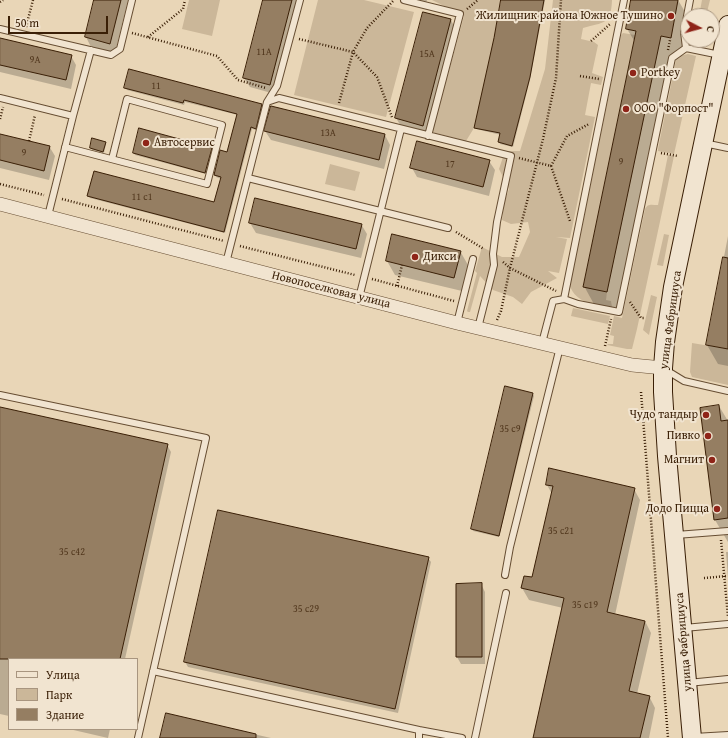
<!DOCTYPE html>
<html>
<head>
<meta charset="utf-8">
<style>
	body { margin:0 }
	#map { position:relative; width:728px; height:738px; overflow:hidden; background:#e9d6b7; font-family:"Gentium Book Plus",serif }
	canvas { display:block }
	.legend { position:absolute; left:8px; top:658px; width:130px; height:72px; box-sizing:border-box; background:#f1e4d0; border:1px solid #a8957f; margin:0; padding:5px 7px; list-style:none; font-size:12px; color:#3a1f06 }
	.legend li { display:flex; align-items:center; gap:8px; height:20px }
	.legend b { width:20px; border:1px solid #a8957f }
	.north { position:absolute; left:680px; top:8px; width:40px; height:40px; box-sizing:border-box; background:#f1e4d0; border:1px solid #a8957f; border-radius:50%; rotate:96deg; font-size:11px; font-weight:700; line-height:16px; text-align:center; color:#3a1f06 }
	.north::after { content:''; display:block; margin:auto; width:14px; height:18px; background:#8f2418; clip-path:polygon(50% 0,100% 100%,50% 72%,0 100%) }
	.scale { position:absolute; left:8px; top:16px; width:100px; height:18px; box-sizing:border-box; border:2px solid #3a1f06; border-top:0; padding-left:5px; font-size:12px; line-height:14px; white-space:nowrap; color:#3a1f06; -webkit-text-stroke:3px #f1e4d0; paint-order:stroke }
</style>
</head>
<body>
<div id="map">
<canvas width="728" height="738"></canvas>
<ul class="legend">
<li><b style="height:5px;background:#f1e4d0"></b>Улица</li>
<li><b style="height:11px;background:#cbb799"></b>Парк</li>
<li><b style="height:11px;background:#957e62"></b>Здание</li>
</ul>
<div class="north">С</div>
<div class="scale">50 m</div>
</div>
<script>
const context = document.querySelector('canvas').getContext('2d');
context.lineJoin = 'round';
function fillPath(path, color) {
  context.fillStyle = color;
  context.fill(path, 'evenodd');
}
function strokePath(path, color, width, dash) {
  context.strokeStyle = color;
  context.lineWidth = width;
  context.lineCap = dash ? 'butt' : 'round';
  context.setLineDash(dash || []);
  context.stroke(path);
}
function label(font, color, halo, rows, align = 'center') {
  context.font = font + ' "Gentium Book Plus",serif';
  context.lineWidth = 4;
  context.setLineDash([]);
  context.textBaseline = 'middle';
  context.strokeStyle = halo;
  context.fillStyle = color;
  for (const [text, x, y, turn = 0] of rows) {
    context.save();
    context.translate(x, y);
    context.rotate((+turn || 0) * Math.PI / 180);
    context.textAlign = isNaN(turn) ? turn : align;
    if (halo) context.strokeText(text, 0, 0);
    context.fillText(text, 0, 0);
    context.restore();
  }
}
fillPath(new Path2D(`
	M189,0H220L212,36L182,29Z
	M318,0H364L414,12L386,117L294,95Z
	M432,0H501L494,38L474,128L466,141L432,132L464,16Z
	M553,0H612C611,25 604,22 583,28L581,39L594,42L598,45L592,73L603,77L601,85L591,83L585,115L595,117L570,238L556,237L567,239L559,273L548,271L557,278L531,292L522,304L513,297L493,290L480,276L470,312H468L467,311L477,273L475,271L482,247L502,257H519L530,232L528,222L511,224L502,220L504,203L509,189L499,169L505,151H520L545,69Z
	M702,0H710L706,16H699Z
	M623,33L635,35L583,286L607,292L606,300L611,301L612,307C597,307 575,302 570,286L621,35Z
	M688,54L696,56L674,154L658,151V149L676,60L679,56Z
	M668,155L674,156L637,329L632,349H627L607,345L608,344H613L614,336L610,335L614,316L622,318L645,209C648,203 652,205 658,205Z
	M330,164L360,172L355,191L325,184Z
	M664,234L669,235L663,266L657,265Z
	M651,295L657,297L649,335L643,330Z
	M573,308L610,316L608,324L571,316Z
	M692,343L728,349V385L692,377L690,372Z`), '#cbb799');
fillPath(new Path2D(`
	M95,0H128L115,53L91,47L86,37Z
	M264,0H299L275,94L250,87L244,78Z
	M414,0H427L426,3Z
	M502,0H545L530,80L513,147L500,144L499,142L501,135L476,129L475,128Z
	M632,0H678L688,17V24L681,57L672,55L618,310L595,306L584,286L635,42L627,29Z
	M424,13L451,20L456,30L428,135L402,128L396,118Z
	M0,39L71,56L76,65L71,89L0,72Z
	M125,87L261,104L263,107L257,130L252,129L225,233L90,198L88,196L215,204L221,179L216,177L215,175L228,153L238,115L185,102L184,105L127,90Z
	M271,107L385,135L390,145L384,169L271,140L265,131Z
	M0,135L49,146L55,156L49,180L0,168Z
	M105,143L106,144L104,153L92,150L91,148Z
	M211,148L212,150L206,174L135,155L134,153Z
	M489,161L495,170L489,196L417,177L412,168Z
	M256,199L361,224L367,234L361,258L256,233L250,223Z
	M728,236V366L718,364L707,345Z
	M460,251L468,265L462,291L395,275L387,261Z
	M533,394L534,396L499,537L473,531L472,529Z
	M719,406L728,421V542L715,520L701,409Z
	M0,408L167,445L171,452L125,659H9V716L0,714Z
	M547,485L634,489L640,500L615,615L645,621L651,633L637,694L649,696L655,708L649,738H534L563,608L529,600L522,588L525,577L533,579L552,494Z
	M726,552H728V578Z
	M428,558L431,562L398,713L188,667L185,662Z
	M481,584L485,592V664H461L457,657Z
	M166,714L271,738H161Z
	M69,729H110L108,738Z`), '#0003');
const building = new Path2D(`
	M94,0H121L110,44L85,37Z
	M263,0H292L270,85L243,78Z
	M501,0H544L530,77L512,146L498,142L500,133L474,128L494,38Z
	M631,0H678L671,38L661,36L607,292L583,287L636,31L626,29Z
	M423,12L451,19L423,126L395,118Z
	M0,38L72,55L66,80L0,65Z
	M129,69L262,104L256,129L251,127L224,232L87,196L94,171L214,202L221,177L214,175L220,150L227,152L237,114L184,100L183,103L124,88Z
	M271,106L385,134L379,160L264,131Z
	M139,128L212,148L205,173L133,153Z
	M0,134L50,146L44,171L0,160Z
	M92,138L106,142L103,152L90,148Z
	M417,141L490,160L483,187L410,168Z
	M255,198L362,224L356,249L249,223Z
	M392,234L461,251L454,278L386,261Z
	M723,257L728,258V349L706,345Z
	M505,386L533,393L499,536L471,529Z
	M719,405L721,421L728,420V518L714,520L700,408Z
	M0,407L168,444L120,659H0Z
	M549,468L635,488L607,612L645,621L629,691L650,696L640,738H533L564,598L521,588L524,576L532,577L553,486L546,485Z
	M218,510L429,557L395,709L184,662Z
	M482,583V657H456V584Z
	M166,713L256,734V738H160Z`);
fillPath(building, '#957e62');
strokePath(building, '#3a1f06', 1);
const service = new Path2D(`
	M404,0L460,14L428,136
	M0,29L111,55L120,49L132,0
	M686,48L720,55
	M0,98L73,116L48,216
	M267,102L277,86L300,0
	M73,116L91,50
	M704,143L728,148
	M65,147L207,184L222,125L127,99L112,159
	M248,178L448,228
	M226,263L267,102L279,98L511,156L497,222L493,254L494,265L478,328
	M359,298L401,129
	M564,299L624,0
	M457,323L473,259
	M542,343L553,301L564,299L578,304L619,312L672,58L686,48L684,32L690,0
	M666,370L684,381L728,391
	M0,395L206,438L138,738
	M676,535L728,531
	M505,575L510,547L560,347
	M684,628L728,624
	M153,671L419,730
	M688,683L728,679
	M694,737L728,735
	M419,738V730L462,738
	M475,738L506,593`);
const minor = new Path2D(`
	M0,204L457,323L632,365L663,368`);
const secondary = new Path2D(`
	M692,738L667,456L663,392V368L665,342L673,287L728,25`);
strokePath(service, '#664d32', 8);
strokePath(minor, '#664d32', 14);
strokePath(secondary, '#3a1f06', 20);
strokePath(new Path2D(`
	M0,2L3,0
	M467,9L478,0
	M26,27L33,0
	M132,33L217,56L238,80L266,88
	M148,37L183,9L185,0
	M299,39L353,52L377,77L392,117
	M591,41L610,24
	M668,50L670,40
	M580,76L599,79
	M339,103L353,52L367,28L394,0
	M0,119L3,107
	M29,141L35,115
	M661,153L678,156
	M519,158L551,166L570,221
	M551,166L567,136L589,124
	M0,184L44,195
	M62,199L224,241
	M456,232L484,249
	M240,246L355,275
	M503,262L510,268L556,291
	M372,279L454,301
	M397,286L402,265
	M630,302L641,318H644
	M497,320L501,311L510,268L543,139L556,78L561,0
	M605,346L611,319
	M641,392L668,738
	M721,540L728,617
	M704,578L727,576`), '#3a1f06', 2.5, [1, 2]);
strokePath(service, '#f1e4d0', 6);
strokePath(minor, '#f1e4d0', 13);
strokePath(secondary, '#f1e4d0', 18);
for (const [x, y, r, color] of [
	[671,16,4,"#8f2418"],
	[633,73,4,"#8f2418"],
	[626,109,4,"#8f2418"],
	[146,143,4,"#8f2418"],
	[415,257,4,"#8f2418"],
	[706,415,4,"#8f2418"],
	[708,436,4,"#8f2418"],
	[712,460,4,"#8f2418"],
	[717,509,4,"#8f2418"]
]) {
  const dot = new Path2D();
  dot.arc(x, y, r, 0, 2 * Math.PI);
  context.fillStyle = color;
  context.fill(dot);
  strokePath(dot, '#f1e4d0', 1.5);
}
label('10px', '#51371d', null, [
	["11А",264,52],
	["15А",427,54],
	["9А",35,60],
	["11",156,86],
	["13А",328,133],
	["9",24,153],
	["9",621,162],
	["17",450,164],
	["11 с1",142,197],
	["35 с9",510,429],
	["35 с21",561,531],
	["35 с42",72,552],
	["35 с19",585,605],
	["35 с29",306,609]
]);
label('12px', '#3a1f06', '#f1e4d0', [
	["Жилищник района Южное Тушино",663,16],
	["Portkey",641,73,"left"],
	["ООО \"Форпост\"",634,109,"left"],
	["Автосервис",154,143,"left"],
	["Дикси",423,257,"left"],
	["Чудо тандыр",698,415],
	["Пивко",700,436],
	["Магнит",704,460],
	["Додо Пицца",709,509]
], 'right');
label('12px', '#3a1f06', '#f1e4d0', [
	["Новопоселковая улица",331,290,14],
	["улица Фабрициуса",671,320,-82],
	["улица Фабрициуса",684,642,-95]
]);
</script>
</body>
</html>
